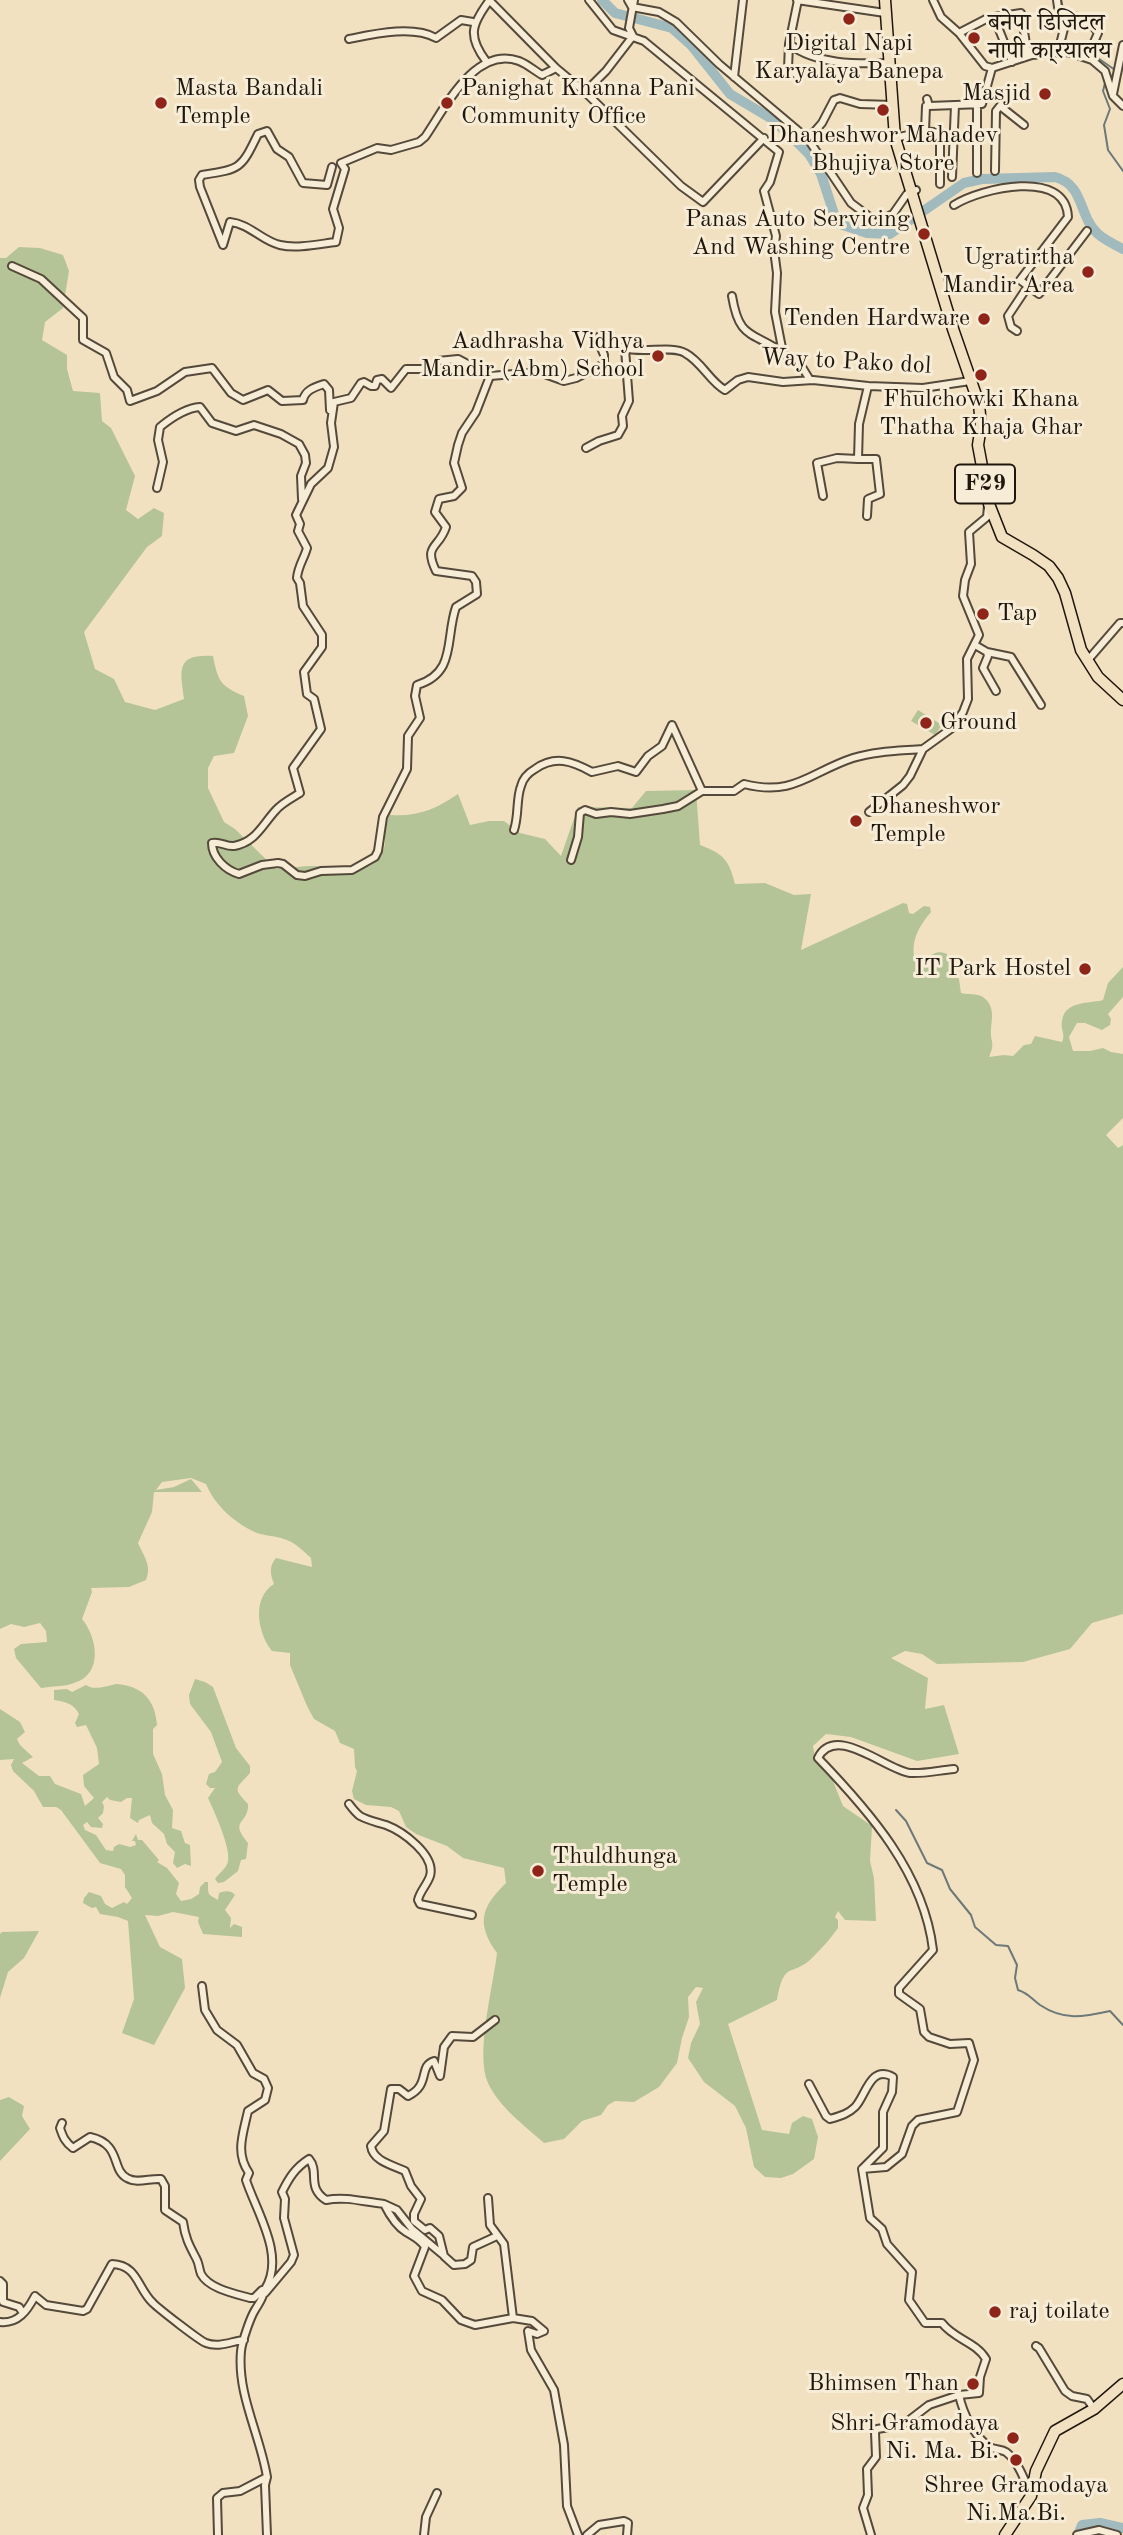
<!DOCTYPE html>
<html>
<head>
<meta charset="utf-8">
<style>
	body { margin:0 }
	canvas { display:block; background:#f2e1c0 }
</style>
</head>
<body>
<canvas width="1123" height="2535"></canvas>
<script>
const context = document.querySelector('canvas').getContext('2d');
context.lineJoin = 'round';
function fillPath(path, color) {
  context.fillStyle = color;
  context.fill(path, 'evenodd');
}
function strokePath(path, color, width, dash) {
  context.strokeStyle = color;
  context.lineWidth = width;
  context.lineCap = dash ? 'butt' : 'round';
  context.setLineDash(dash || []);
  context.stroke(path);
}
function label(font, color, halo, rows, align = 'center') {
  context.font = font + ' "Old Standard TT","Noto Serif Devanagari",serif';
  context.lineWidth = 6;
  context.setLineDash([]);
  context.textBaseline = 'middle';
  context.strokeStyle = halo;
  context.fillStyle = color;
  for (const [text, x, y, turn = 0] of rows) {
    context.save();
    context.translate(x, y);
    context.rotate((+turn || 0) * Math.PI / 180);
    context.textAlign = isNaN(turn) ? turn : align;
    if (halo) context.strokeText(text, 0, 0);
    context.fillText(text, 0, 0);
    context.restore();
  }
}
fillPath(new Path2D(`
	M19,247L40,248L63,255L69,271L63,308L45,322L42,340L67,355V369L73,391L100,393L102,421L111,428L135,476L126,510L138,519L154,508L164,513L162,536L147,547L84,632L95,669L114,679L125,702L155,710L184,699C180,669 176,654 213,656C218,681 220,686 244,696L248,716L234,753L214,756L208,768V788L224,822L235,829L276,869C288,868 302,866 314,866C336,867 372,879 383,851C389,836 379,831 390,815C418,817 436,809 458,794L470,825L489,821H504L520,833L545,839L561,856L578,807L632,808L646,791L696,790L700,845C724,854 729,860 735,884L765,883L794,895L811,894L801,950L903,903L907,904L909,913L913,914L924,906L930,907L931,912C919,926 910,942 915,960L919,965C929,958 934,948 947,954L951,969L959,979L961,993C968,995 977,993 983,997C995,1006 992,1018 991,1029C990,1044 996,1041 989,1057L1004,1055L1013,1056L1024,1045L1031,1044L1035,1036L1062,1042C1066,1034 1060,1029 1062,1021C1065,1000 1089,1004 1103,1000L1108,983L1123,967V997L1108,1014L1111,1019L1110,1025L1102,1030L1085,1023H1077L1069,1037L1073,1051H1090L1103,1048L1111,1052L1123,1054V1118L1106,1135L1118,1148L1123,1145V1614L1092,1623L1070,1649L1023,1662L937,1664L922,1654L905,1651L891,1658L928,1678L925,1709L944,1705L959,1754L917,1761L851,1737L826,1734L813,1746L815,1757L831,1776L843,1806L872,1826L870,1861L874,1878L876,1921L845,1920L838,1911L835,1917L838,1920V1928C831,1938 822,1948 813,1957C791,1979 785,1958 777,2000L728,2024L762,2130L789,2134L792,2123L803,2116L812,2119L818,2137L814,2159L793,2174L781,2178L765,2177L754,2167L746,2128L735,2106L704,2082L688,2058L691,2043L700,2024L696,2002L703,1988L696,1987L688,1997L689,2017L682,2038L677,2063L659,2087L634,2102L615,2101L608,2105L601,2115L582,2121L564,2139L544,2143C525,2126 499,2107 488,2083C475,2054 493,1987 497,1953C476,1924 481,1907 506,1883L504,1868L463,1858L447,1846L416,1834L406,1827L399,1811L391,1807L366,1805L354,1799L352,1791L357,1771L355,1767L354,1749L340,1743L335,1731L314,1719L307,1706L290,1665V1653L272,1651C258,1634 251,1598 274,1584C270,1574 269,1566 276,1558L312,1567L311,1558C303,1551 295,1542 284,1539C276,1536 266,1536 257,1533C236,1524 215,1506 206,1484L191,1478L162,1482L156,1490L174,1487L191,1479L202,1492H154L152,1512L138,1543C144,1557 152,1565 146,1580L129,1587L91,1588L92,1592L82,1619C97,1637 104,1674 74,1683C64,1687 52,1686 41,1688L16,1658L14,1649L21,1644L47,1642L46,1631L40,1623L24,1627L11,1624L0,1629V258H6Z
	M918,710L942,725L935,735L911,721Z
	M195,1679L205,1682L213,1687L236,1748L250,1766V1773C236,1789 232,1787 248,1804C249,1825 228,1819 248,1843L246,1859L241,1860L238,1871L224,1882L218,1883L215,1879C219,1873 227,1868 228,1861C231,1848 214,1811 208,1798L215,1788H210L206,1784L209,1774L215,1772L222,1762L211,1732L190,1704L189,1695Z
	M116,1684C142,1686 155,1699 157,1725L153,1729V1754L162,1774L165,1795L173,1810L172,1828L181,1831L185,1843L190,1845L191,1866L185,1864L177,1868L173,1863L175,1852L167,1844L164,1834L152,1823L150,1815L139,1820L138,1823L130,1818L132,1798H127L121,1802L110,1800L107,1797L102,1802L104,1806L103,1813L98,1818L103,1824L102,1828L91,1827L87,1822L83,1825L85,1830L96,1835L106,1850L113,1851L114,1847L119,1844L130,1847L136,1845L135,1841H132L136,1834L138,1840H142L159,1860L157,1862L167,1868L179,1883L176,1894L181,1901L191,1899L199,1894L200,1887L205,1882H208C208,1896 208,1894 218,1900L219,1893C224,1891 231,1890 235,1895L225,1910L231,1918L230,1928L234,1924L242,1927V1937L203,1934L198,1922L199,1917L173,1912L158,1916L145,1915L160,1947L182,1959L185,1988L154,2045L122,2033L134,1999L128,1921L118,1917L100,1914L96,1907L92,1908L83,1903L84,1898L89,1892L101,1896L105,1904L112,1908L124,1902L127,1904L132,1898L125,1887V1875L121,1869L100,1863L61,1810L56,1807H43L34,1791L13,1771L11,1765L14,1759L0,1760V1709L20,1722L25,1732L17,1739L20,1745L33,1757L22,1763L39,1776H50L55,1784L81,1794L85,1806L94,1798L84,1786L83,1775L99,1764L97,1748L86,1725L77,1727L75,1723L79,1714C73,1703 66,1702 54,1700V1690L67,1689L72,1692L86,1685C94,1691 106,1686 116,1684Z
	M39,1931L24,1958L8,1972L0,1998V1934L2,1932Z
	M9,2097L24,2106L22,2116L30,2129L0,2161V2100Z`), '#b4c497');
strokePath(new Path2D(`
	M1061,0L1062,5L1074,14
	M1086,17C1111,26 1098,37 1095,56L1115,70L1111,81
	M1105,83L1103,91L1110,109L1104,125L1108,150L1123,171
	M896,1810L906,1821L927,1863L942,1870L950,1889L971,1915L975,1927L996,1945L1008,1946L1017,1965L1015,1978L1018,1990C1028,1993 1032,1999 1040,2005C1064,2021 1083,2017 1110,2011L1123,2025`), '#6d7878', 2);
strokePath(new Path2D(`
	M602,0L615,13L672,28L691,45L730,94L772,119L793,138L809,154L821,174L837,223L867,233L890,234L964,183L982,179L1055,177C1085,185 1078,216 1098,234C1105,240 1115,245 1123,249
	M1078,2535L1082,2525L1100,2523L1123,2528`), '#a1babe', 10);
const street = new Path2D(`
	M489,0L556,68L585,92L681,186L703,202L764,138
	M589,0L613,30L644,41L779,152L770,182L764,191L776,236L774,250L777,273L775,312L783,353L802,367L810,380
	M628,0L632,7L659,12L676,22L719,64L808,139L851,203L871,218L882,220L893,214L907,194L916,190
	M797,0L885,13
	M798,0L789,44C817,65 856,64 889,63
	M933,0L941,17L959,33L985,66L992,68L1032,55L1068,52L1092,60L1105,71L1113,96L1123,106
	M1057,0L1058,7L1067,17C1081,15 1091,21 1098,33L1087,58
	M994,17L1012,62
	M959,33L988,18L1021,13L1028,56
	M349,39C374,34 413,25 436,38L461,20L473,22
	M789,44L788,69L797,75
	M1058,52L1067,17
	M486,61C467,36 472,24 489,1
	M734,77L743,0
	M585,92L606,71L633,36L629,28L634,0
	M1113,94L1123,45
	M927,99L929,106L982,104L992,68
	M925,131L940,133V184
	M895,138L925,131L926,106H929
	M808,139L822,123L834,100L840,98L860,104L892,105
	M332,167L327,185L303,183L289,157L277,149L267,131L258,134C241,169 241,169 202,175L199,180L200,187L223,245L230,222C250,224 262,241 280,245C297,249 319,244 336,242L339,228L333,209L345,169L341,163L377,148L391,150L419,142L425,137C445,108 475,45 519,61C527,64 535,71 542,75L556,68
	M995,171L996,111L1000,106L1024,125
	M977,173V104
	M952,177L955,105
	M954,205C981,188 1066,168 1068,217L1020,280L1028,286L1008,316L1011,327L1017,331
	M12,266L41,279L83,318V340L106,353L114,377L127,390L130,401L157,391L185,372L212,368L231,393L243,400L268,390L282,401L303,400C305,390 315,387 324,384L329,390L330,410
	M1028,286L1039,294L1087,231
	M732,296C739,339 751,331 782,352
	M490,376L476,412L462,433L458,445L454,463L462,488L454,496L439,499L435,512L446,527C439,549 423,544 436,571L472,576L476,582L477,594L456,607C445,638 457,673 417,685L415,696L420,718L408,736L407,769L383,817L378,851L375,857L352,870L321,871L305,876L297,875L283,864L278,863L262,865L239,874C225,870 212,857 212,843C220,841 226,847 234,846C256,842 262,825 276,810C282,803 292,798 300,793L293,768L321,729L314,699L307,694L304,672L322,647V635L303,606L300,583L297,578C298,566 304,559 307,548L298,531L300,524L296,515L311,484L328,468L334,447L331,423L334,402L351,398L361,383L364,382L371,386H375L377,380L382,379L391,388L406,369H432L438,361L458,359L490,376L539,372L564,381L576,378L604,364V355L597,338L600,336C609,338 615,346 624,348C642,354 671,345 685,353C702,362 710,382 725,390L738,380L748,377L783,382L813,380L868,386L923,388L970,381
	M586,448L599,441L618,435L623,426L622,416L629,401L625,349
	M858,459H876L880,494L868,499L867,516
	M157,488L163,462L158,440L160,427C171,418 185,408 200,407L212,423L236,431L254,425L281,434L299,444L305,455L306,463L301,476L302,499
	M823,496L817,463L837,458L858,459L859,424L868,386
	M975,645L987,652L988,656L983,668L996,691
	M987,652L1011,657L1041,705
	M1088,660L1120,623H1123
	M869,812L903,785L910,776L923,749L952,728L963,712L968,699L967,659L979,635L963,596L965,580L971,564L969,532L987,517L988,506
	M514,830C519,815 516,799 521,786C523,778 528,773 535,769C555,755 572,761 592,772L618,766L636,772L648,756L662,746L672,725L702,791
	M571,860L578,837L580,813L585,810L596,814L611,812L630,814L663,809L678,806L702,791H734L744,784C794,797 810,772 853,758C876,751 899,751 923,749
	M349,1804C352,1808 356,1813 360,1816C369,1821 377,1822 386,1825C402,1831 436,1855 430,1876C427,1885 420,1891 418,1900L420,1904L472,1915
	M202,1986L205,2010L217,2030L237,2045L253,2073L264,2079L268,2088L265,2100L248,2111C243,2134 235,2153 249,2173L246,2180C256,2211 286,2256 265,2289
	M495,2020L473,2037L452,2036L444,2047L440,2076L434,2061C418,2066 431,2085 408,2096L399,2089H391L384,2131L371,2146C373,2161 392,2165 405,2171L411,2186L421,2199L414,2214V2221L425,2230L430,2228L439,2236L444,2256L454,2265L465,2264L471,2260L473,2247L497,2236
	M809,2084L826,2116L830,2119C840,2116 848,2114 855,2107C866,2096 870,2064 893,2077L892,2092L883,2112V2148L862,2169L870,2218L882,2229L887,2244L912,2272L909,2300L925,2323H942C954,2339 976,2342 986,2359L980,2377L979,2393L959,2395C963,2413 974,2437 990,2447C995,2450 1001,2449 1006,2452C1018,2461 1025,2481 1031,2495
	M62,2123L60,2128C63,2137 65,2142 73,2148L90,2137C122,2144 111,2170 127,2178C137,2184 150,2178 161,2179L165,2186V2210L183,2222C185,2237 189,2245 196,2258C199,2263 199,2269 201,2274C209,2289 236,2294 250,2298H254L262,2290L264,2291C263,2299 259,2303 255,2310C250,2318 242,2342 241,2351C237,2395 260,2434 267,2477L265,2485L267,2535
	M862,2169L886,2167L902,2154L912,2126L918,2120L957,2112L974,2060L969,2043L950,2044L929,2037L924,2032L920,2009L899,1994V1988L933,1950C924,1873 869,1811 818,1758C835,1723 886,1770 910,1773C924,1774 940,1770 954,1769
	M488,2198L490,2225L504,2244L513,2318
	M384,2204L397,2210L412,2229L442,2254
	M0,2281L3,2284V2302L19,2307L23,2313
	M265,2293L291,2262L294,2255L284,2218L285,2199L282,2192C289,2178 295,2168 309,2159C320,2172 306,2187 326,2200C346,2196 364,2202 384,2204C389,2214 396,2226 406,2232C414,2237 420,2239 425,2247L414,2276L422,2291L442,2300L461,2320L475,2325L513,2318L532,2321L544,2331L537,2334L528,2331L531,2350L554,2390L564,2445L567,2506L578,2535
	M0,2322C18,2324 27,2311 35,2296L46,2305L83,2311L87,2309L112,2264C138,2265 137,2288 153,2303C159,2309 200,2341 206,2343C219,2348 232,2341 244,2340
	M1036,2346L1039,2348L1065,2391L1072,2396L1087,2399L1094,2409
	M218,2535L217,2498L223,2493L240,2491L267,2477
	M424,2535L426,2517L437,2493
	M587,2535L599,2525L624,2521L628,2523L627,2535
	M871,2535L863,2508L868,2495L867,2469L876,2457L875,2432L877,2429L903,2425L929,2405L959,2395
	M1077,2535L1099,2530L1117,2535`);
const primary = new Path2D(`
	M885,0L895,138L953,329L979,404L981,426L978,445L989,504L1002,537L1033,555L1049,566L1058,578L1065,593L1081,650L1098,677L1123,700
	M1005,2535L1031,2496L1036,2471L1055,2431L1094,2409L1123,2384`);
strokePath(street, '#54493a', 10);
strokePath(primary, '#1f160e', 13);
strokePath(street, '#f7ecd6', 6);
strokePath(primary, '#f2e1c0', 10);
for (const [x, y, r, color] of [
	[849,19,7,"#8f2418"],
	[974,38,7,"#8f2418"],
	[1045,94,7,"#8f2418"],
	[161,103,7,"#8f2418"],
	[447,103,7,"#8f2418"],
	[883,110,7,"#8f2418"],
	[924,234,7,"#8f2418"],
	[1088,272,7,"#8f2418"],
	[984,319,7,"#8f2418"],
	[658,356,7,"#8f2418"],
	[981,375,7,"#8f2418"],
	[983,614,7,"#8f2418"],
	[926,723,7,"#8f2418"],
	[856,821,7,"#8f2418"],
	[1085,969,7,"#8f2418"],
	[538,1871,7,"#8f2418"],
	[995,2312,7,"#8f2418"],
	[973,2384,7,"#8f2418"],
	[1013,2438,7,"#8f2418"],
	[1016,2460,7,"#8f2418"]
]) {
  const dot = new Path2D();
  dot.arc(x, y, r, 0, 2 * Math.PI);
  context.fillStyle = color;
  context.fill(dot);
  strokePath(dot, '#f7ecd6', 2.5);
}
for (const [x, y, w] of [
	[985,484,60]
]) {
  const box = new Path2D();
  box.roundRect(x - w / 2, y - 19.5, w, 39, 5);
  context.fillStyle = '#f7ecd6';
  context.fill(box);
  strokePath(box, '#1f160e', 2);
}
label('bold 23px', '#1f160e', null, [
	["F29",985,484]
]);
label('24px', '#1f160e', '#f7ecd6', [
	["बनेपा डिजिटल",988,24],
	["नापी का्रयालय",988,52],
	["Digital Napi",849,44,"center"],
	["Karyalaya Banepa",849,72,"center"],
	["Masta Bandali",175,89],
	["Temple",175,117],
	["Panighat Khanna Pani",461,89],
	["Community Office",461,117],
	["Masjid",1031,94,"right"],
	["Dhaneshwor Mahadev",883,136,"center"],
	["Bhujiya Store",883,164,"center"],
	["Panas Auto Servicing",910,220,"right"],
	["And Washing Centre",910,248,"right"],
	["Ugratirtha",1074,258,"right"],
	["Mandir Area",1074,286,"right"],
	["Tenden Hardware",970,319,"right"],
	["Aadhrasha Vidhya",644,342,"right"],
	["Mandir (Abm) School",644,370,"right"],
	["Fhulchowki Khana",981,400,"center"],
	["Thatha Khaja Ghar",981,428,"center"],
	["Tap",997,614],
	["Ground",940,723],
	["Dhaneshwor",870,807],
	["Temple",870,835],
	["IT Park Hostel",1071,969,"right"],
	["Thuldhunga",552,1857],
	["Temple",552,1885],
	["raj toilate",1009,2312],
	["Bhimsen Than",959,2384,"right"],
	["Shri Gramodaya",999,2424,"right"],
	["Ni. Ma. Bi.",999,2452,"right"],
	["Shree Gramodaya",1016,2486,"center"],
	["Ni.Ma.Bi.",1016,2514,"center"]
], 'left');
label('24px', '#1f160e', '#f7ecd6', [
	["Way to Pako dol",846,362,3]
]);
</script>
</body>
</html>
